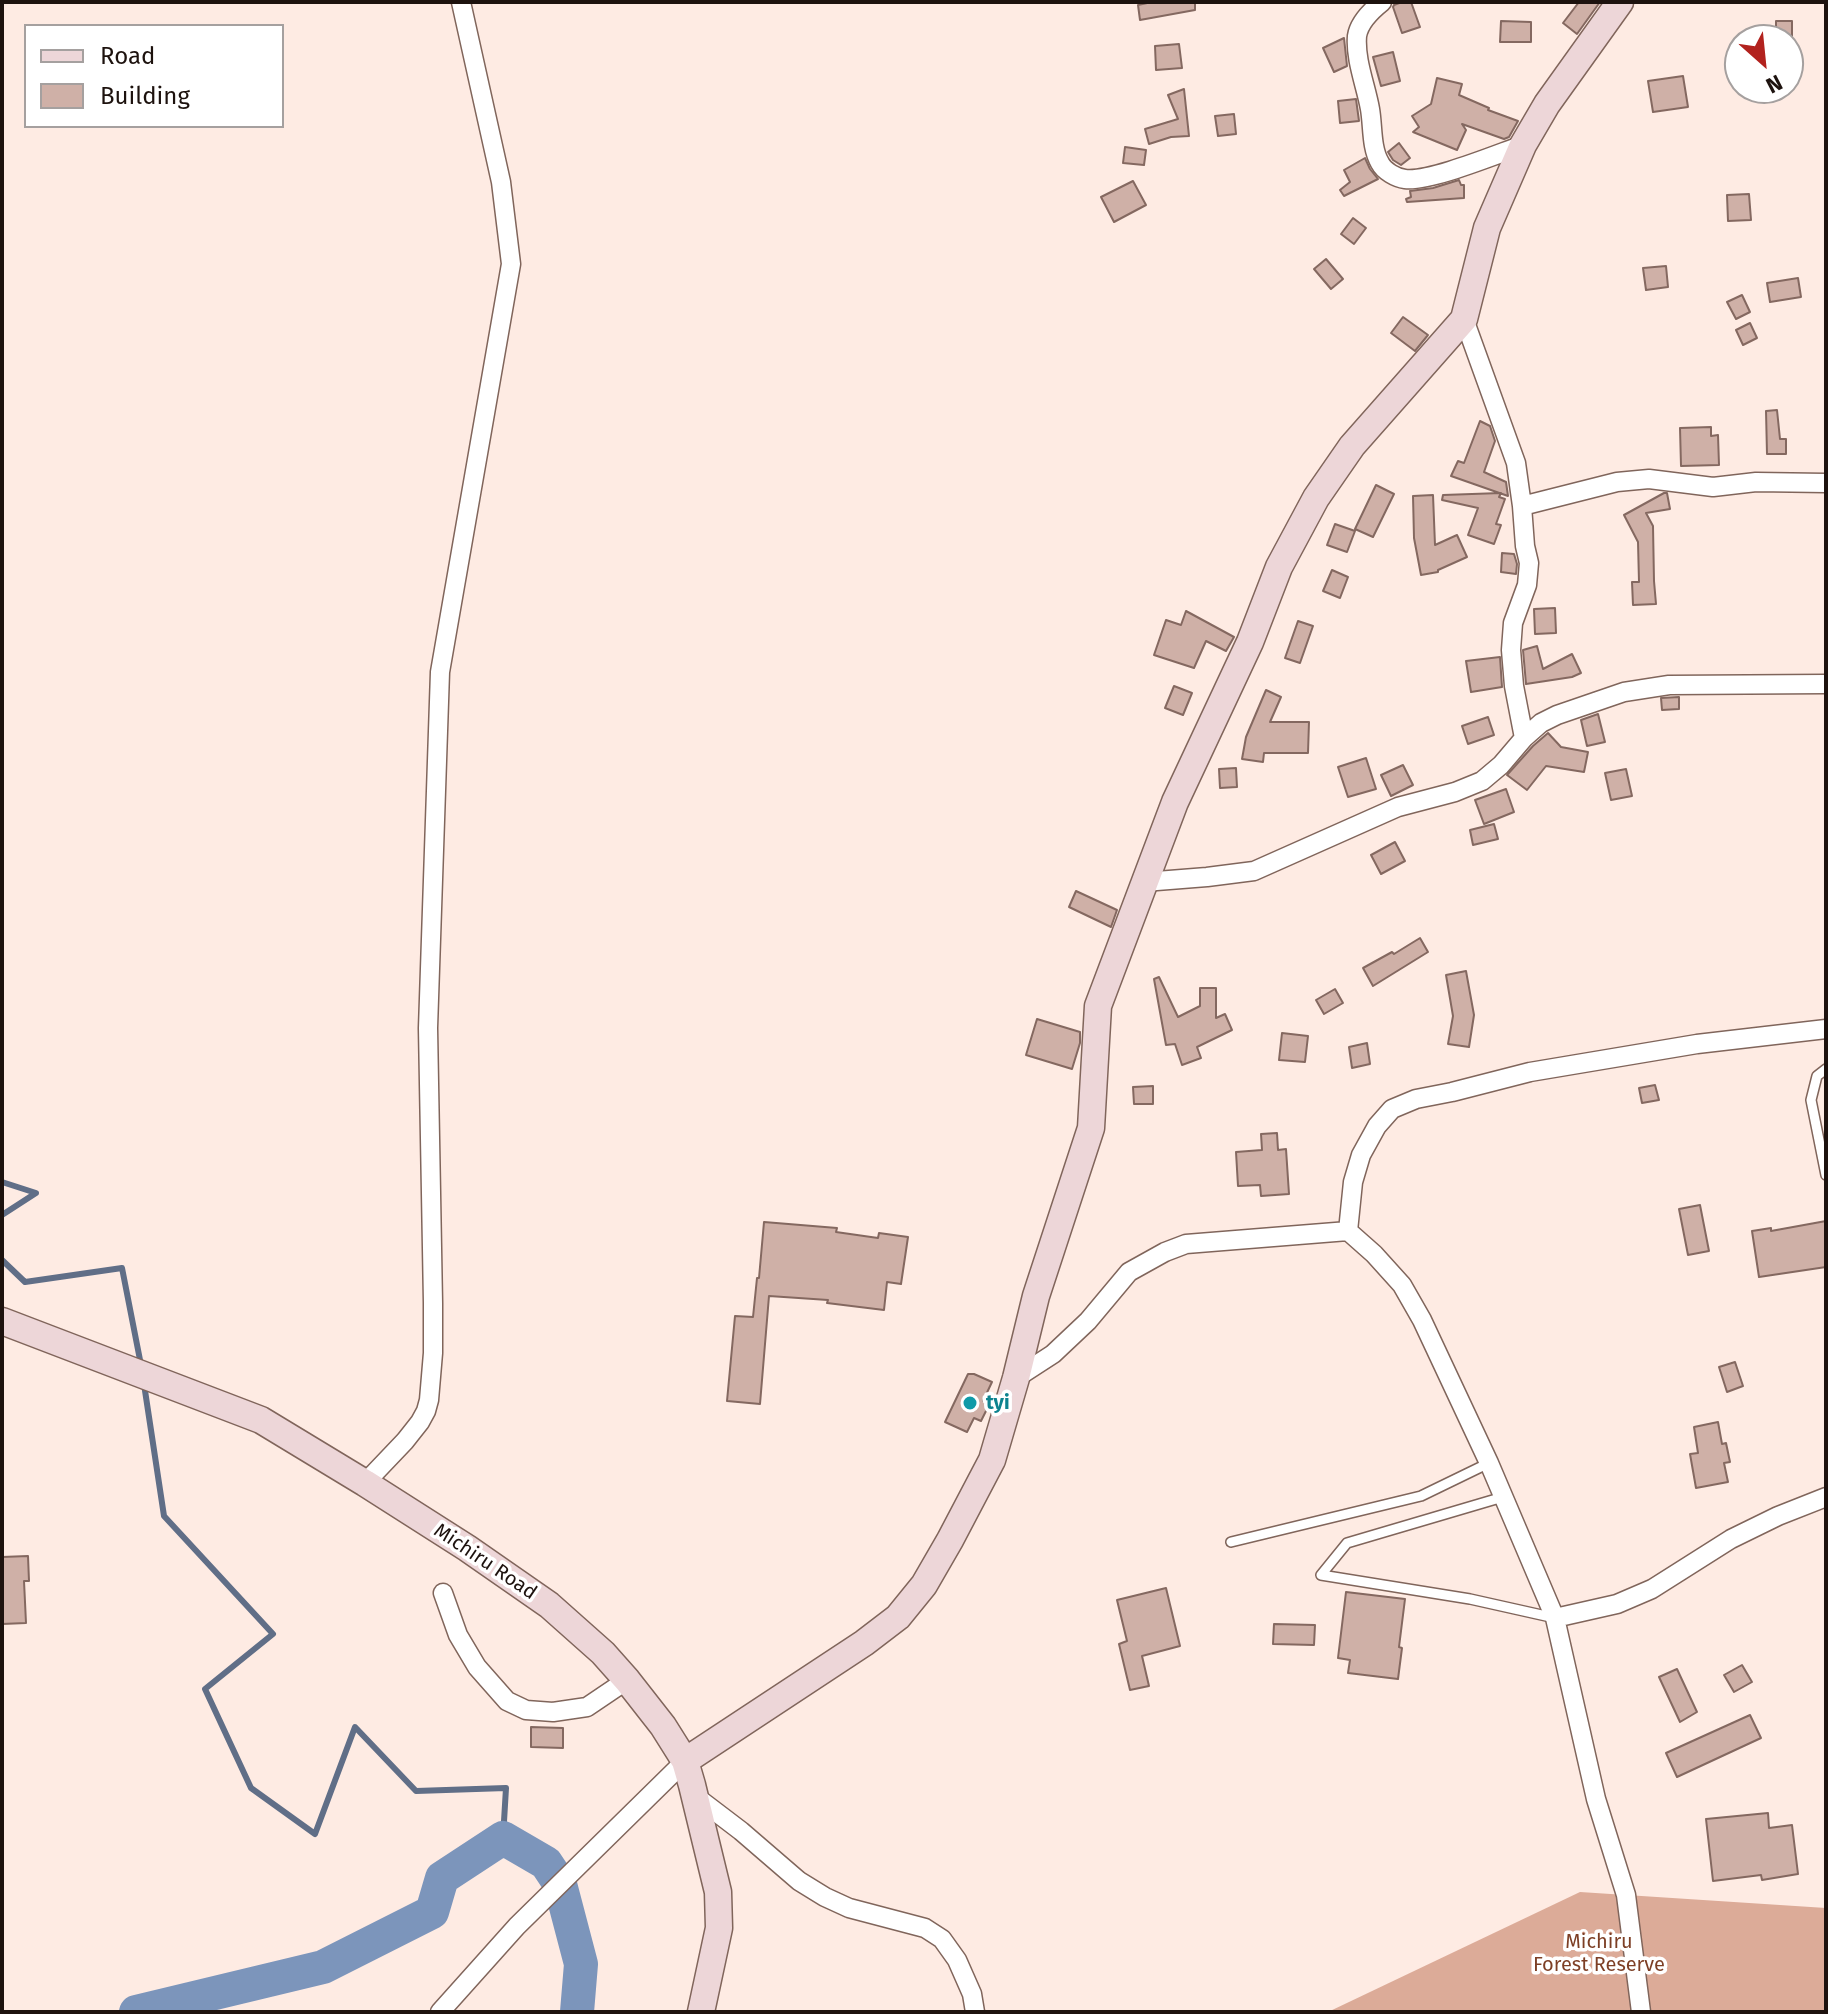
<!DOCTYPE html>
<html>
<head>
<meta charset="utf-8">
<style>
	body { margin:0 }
	#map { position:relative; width:1828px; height:2014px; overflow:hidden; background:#feebe3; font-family:"Fira Sans",sans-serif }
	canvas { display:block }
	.frame { position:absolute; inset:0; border:4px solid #1d120e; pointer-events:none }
	.legend { position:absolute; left:24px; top:24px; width:260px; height:104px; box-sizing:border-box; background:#fff; border:2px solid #a5a09f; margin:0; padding:10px 14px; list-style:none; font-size:24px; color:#1d120e }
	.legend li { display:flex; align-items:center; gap:16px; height:40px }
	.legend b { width:40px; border:2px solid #a5a09f }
	.north { position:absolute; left:1724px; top:24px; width:80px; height:80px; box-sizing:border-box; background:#fff; border:2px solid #a5a09f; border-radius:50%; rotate:153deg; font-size:22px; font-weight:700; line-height:32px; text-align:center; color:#1d120e }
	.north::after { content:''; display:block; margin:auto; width:28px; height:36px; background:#b2221e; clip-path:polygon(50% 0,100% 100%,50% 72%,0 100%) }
</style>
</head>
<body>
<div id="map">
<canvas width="1828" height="2014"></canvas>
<div class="frame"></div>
<ul class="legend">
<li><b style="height:10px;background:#edd6d8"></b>Road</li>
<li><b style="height:22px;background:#cfb0a7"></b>Building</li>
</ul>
<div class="north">N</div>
</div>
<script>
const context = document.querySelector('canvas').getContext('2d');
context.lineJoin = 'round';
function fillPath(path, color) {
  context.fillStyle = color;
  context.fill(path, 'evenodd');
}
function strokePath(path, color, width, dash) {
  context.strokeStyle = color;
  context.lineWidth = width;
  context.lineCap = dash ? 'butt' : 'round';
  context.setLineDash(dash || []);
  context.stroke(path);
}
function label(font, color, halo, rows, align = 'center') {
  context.font = font + ' "Fira Sans",sans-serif';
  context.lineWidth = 7;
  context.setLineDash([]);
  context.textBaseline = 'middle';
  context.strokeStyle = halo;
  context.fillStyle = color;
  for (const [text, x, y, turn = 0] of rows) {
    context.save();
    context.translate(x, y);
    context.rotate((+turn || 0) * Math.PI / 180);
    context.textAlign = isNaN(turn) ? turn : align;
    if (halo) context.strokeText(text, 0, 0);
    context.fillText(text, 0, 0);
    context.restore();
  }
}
fillPath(new Path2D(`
	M1580,1892L1826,1908V2012H1328Z`), '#dcab98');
strokePath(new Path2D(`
	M2,1182L36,1193L2,1215
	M2,1260L25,1282L122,1268L141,1365
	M144,1384L164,1516L273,1634L205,1689L251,1788L315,1834L355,1727L416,1791L506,1788L503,1838`), '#606e87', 6);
strokePath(new Path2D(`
	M136,2012L323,1967L432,1912L442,1878L503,1838L546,1863L560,1884L581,1964L577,2012`), '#7c95bb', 34);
const building = new Path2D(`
	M1152,2H1195V10L1140,20L1138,5Z
	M1402,2H1411L1420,27L1402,33L1393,7L1394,5Z
	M1579,2H1600L1577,34L1563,23Z
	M1501,21L1531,22V42H1500Z
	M1776,21H1792V36H1776Z
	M1344,38L1347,66L1334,72L1323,48Z
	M1179,44L1182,68L1156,70L1155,46Z
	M1393,52L1400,81L1381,86L1373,57Z
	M1683,76L1688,107L1653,112L1648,81Z
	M1437,78L1462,84L1459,95L1489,108L1488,110L1518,121L1509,137L1504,139L1462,124L1466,130L1457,150L1413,132L1419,127L1412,116L1431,104Z
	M1184,89L1189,136L1171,137L1149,144L1145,129L1178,119L1168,95Z
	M1356,99L1359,121L1340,123L1338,101Z
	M1234,114L1236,134L1218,136L1215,116Z
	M1399,143L1410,158L1401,165L1393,160L1388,152Z
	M1125,147L1146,150L1144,165L1123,163Z
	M1365,158L1370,169L1378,179L1344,196L1340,190L1350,182L1344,170Z
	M1459,180L1461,185H1464V198L1407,202L1406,199L1411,197L1410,191L1433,188Z
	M1133,181L1146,205L1114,222L1101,197Z
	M1749,194L1751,220L1728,221L1727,195Z
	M1353,218L1366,228L1354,244L1341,234Z
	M1326,259L1343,279L1331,289L1314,269Z
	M1666,266L1668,287L1646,290L1643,268Z
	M1798,278L1801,297L1770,302L1767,283Z
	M1742,295L1750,312L1736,319L1727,302Z
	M1403,317L1428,335L1415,351L1391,333Z
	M1750,323L1757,338L1743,345L1736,330Z
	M1777,410L1780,439H1786V454H1767L1766,411Z
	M1480,421L1490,426L1495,441L1484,472L1506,482L1508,496L1451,476L1458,461L1464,463Z
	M1711,427V436L1718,435L1719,465L1681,466L1680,428Z
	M1376,485L1394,494L1373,537L1355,529Z
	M1501,493L1499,497L1505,499L1496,524L1501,525L1494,544L1468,535L1478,508L1442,500L1443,495Z
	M1664,493H1667L1670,509L1646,513L1653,526L1654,581L1656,604L1633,605L1632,582H1639L1638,542L1624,515Z
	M1433,495L1435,545L1457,535L1467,557L1438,570V572L1421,575L1414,538L1413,496Z
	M1335,524L1355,531L1347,552L1327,545Z
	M1502,553L1514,554L1517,564L1516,574L1501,572Z
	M1332,570L1348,577L1340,598L1323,591Z
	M1555,608L1556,633L1535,634L1534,609Z
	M1186,611L1234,637L1226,651L1206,641L1194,668L1154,655L1166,620L1181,625Z
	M1298,621L1313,626L1300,663L1285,658Z
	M1537,646L1543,669L1572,654L1581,673L1572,677L1526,684L1523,650Z
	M1500,657L1502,687L1471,692L1466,661Z
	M1174,686L1192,693L1183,715L1165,708Z
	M1266,690L1281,697L1270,722H1309L1308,753H1264L1263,762L1242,759L1246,737Z
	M1679,697V709L1662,710L1661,698Z
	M1598,714L1605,742L1587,746L1581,720Z
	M1488,717L1494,735L1468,744L1462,726Z
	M1548,733L1561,747L1588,752L1584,772L1546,766L1527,790L1507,775L1533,746Z
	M1366,758L1376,789L1348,797L1338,767Z
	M1403,765L1413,785L1391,796L1381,775Z
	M1236,768L1237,787L1220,788L1219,769Z
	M1626,769L1632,796L1611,800L1605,773Z
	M1506,789L1514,812L1484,824L1475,800Z
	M1494,824L1498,839L1473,845L1470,830Z
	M1395,842L1405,861L1381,874L1371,855Z
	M1076,891L1117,910L1111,927L1069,907Z
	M1420,938L1428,952L1373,986L1363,968L1392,952L1394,954Z
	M1466,971L1474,1015L1469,1047L1448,1044L1453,1016L1446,975Z
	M1159,977L1178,1017L1200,1006V988H1216V1018L1225,1014L1232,1030L1197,1047L1201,1058L1182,1065L1175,1044L1166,1045L1154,979Z
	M1335,989L1343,1003L1324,1014L1316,1000Z
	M1037,1019L1080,1032V1043L1072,1069L1026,1055Z
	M1282,1033L1308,1036L1305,1062L1279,1060Z
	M1367,1043L1370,1064L1352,1068L1349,1047Z
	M1655,1085L1659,1100L1642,1103L1639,1088Z
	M1153,1086V1104H1134L1133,1087Z
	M1277,1133L1278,1150L1286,1149L1289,1194L1261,1196L1260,1185L1238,1186L1236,1152L1262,1150L1261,1134Z
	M1700,1205L1709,1251L1688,1255L1679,1209Z
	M1826,1221V1267L1759,1277L1752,1231L1771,1228V1231Z
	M764,1222L837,1228L836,1232L878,1238L879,1233L908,1237L901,1284L887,1282L884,1310L827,1303L828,1300L769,1296L760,1404L727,1401L735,1316L753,1317L757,1278H759Z
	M1735,1362L1743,1386L1727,1392L1719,1367Z
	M968,1374H974L992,1382L983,1401L989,1405L981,1421L974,1418L967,1432L945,1422Z
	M1718,1422L1722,1444L1726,1443L1730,1462L1724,1463L1728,1482L1696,1488L1690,1454L1698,1453L1694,1427Z
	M28,1556L29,1581H24L26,1623L2,1624V1557Z
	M1166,1588L1180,1646L1142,1656L1149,1686L1130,1690L1119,1644L1127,1641L1117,1600Z
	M1346,1592L1405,1599L1399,1647L1402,1648L1398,1679L1348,1673L1350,1660L1338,1658Z
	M1274,1624L1315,1625L1314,1645L1273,1644Z
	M1742,1665L1752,1682L1734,1692L1724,1675Z
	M1677,1669L1697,1712L1680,1722L1659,1677Z
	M1750,1715L1761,1738L1677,1777L1666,1753Z
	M531,1727L563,1728V1748L531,1747Z
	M1768,1813L1769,1828L1792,1825L1798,1874L1762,1880L1761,1875L1713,1881L1706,1819Z`);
fillPath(building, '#cfb0a7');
strokePath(building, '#846860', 2);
const lane = new Path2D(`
	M1826,1069L1817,1076L1811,1100L1826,1175
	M1503,1497L1347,1543L1321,1575L1470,1599L1555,1618
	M1231,1542L1421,1496L1489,1463`);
const street = new Path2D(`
	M1382,2C1372,10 1359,23 1357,36C1355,60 1366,86 1370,109C1373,126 1371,148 1380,163C1384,171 1396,178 1405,179C1430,182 1497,154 1523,145
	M1464,319L1516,463L1522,506L1525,546L1529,563L1527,585L1513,623L1511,650L1514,686L1524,738
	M1522,506L1617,482L1649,479L1713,487L1756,482L1826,483
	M1144,882L1207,877L1254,871L1398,807L1455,792L1482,781L1501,765L1524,738L1541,723L1557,715L1624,692L1669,685L1826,684
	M1348,1231L1353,1182L1361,1155L1377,1126L1392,1109L1416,1099L1452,1092L1530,1072L1697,1044L1826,1029
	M1016,1378L1053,1354L1088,1321L1129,1272L1165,1252L1186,1244L1348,1231L1374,1254L1402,1285L1422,1320L1489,1463L1555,1618L1596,1799L1626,1895L1641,2012
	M365,1483L405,1441L420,1422L426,1411L429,1400L433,1353V1303L428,1028L440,672L511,264L501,182L461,2
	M443,1593L458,1635L477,1667L507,1701L526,1710L553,1712L587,1707L627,1680
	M1555,1618L1617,1604L1652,1589L1731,1539L1778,1516L1826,1497
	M695,1796L741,1831L799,1881L825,1897L849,1908L925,1928L942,1939L957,1960L972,1994L975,2012
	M440,2012L517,1926L685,1761`);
const secondary = new Path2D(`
	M2,1321L261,1420L365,1483L467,1548L549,1605L603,1653L627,1680L663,1726L685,1761L692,1785L718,1892L719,1928L701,2012
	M685,1761L864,1643L898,1617L924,1585L950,1540L992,1460L1016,1378L1036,1296L1091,1128L1098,1006L1175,802L1250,642L1279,567L1316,498L1352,446L1464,319L1487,228L1523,145L1547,104L1620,2`);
strokePath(lane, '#80655b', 12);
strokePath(street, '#80655b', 21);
strokePath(secondary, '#80655b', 29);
strokePath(lane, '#fff', 9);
strokePath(street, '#fff', 18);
strokePath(secondary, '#edd6d8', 26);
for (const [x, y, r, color] of [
	[970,1403,8,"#0f9aa8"]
]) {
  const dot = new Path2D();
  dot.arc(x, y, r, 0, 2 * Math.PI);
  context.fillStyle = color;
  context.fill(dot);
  strokePath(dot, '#fff', 3);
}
label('bold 20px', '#0d838f', '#fff', [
	["tyi",986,1403]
], 'left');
label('20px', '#1d120e', '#fff', [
	["Michiru Road",485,1562,34]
]);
label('20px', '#7d3f25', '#fff', [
	["Michiru",1599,1942],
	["Forest Reserve",1599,1965]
]);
</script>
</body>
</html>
